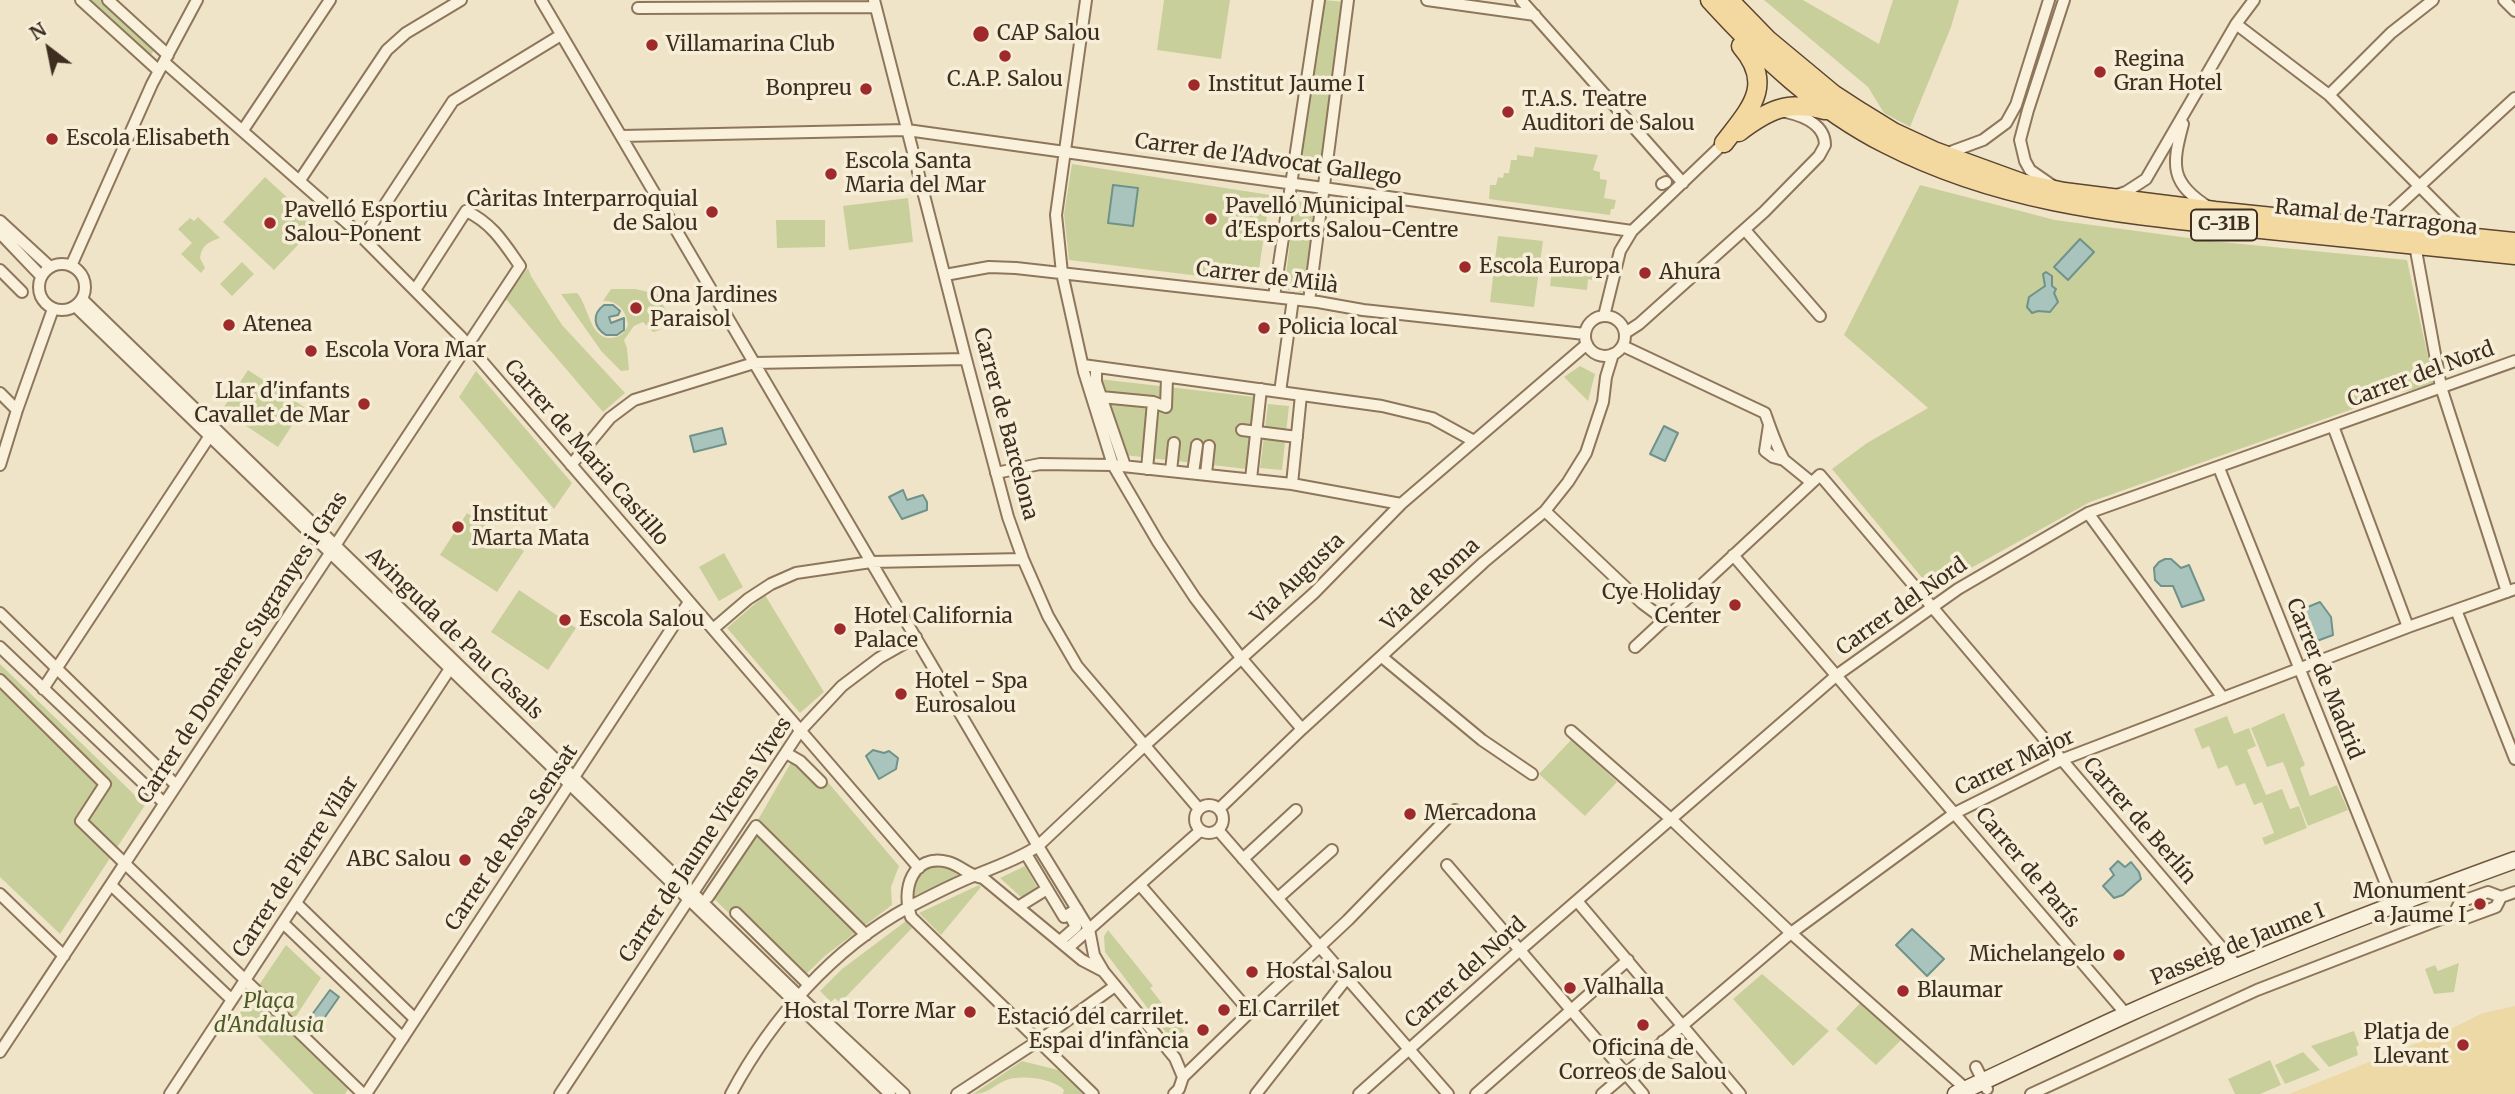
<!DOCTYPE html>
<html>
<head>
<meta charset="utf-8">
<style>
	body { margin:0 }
	#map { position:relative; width:2515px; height:1094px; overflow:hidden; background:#f0e4c8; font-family:Merriweather,serif }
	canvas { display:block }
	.north { position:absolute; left:14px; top:14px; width:70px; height:70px; -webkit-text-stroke:5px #f7eed8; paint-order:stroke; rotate:328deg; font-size:19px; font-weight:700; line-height:28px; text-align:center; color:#3d2e20 }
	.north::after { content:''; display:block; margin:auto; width:24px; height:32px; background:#3d2e20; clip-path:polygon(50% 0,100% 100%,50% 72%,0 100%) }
</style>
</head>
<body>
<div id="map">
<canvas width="2515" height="1094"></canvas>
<div class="north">N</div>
</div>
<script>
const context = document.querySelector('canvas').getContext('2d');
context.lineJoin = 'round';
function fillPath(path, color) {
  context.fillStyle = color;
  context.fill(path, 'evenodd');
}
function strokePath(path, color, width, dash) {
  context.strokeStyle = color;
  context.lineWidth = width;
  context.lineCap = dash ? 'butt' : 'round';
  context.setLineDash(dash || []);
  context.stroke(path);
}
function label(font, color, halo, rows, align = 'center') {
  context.font = font + ' Merriweather,serif';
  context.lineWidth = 7;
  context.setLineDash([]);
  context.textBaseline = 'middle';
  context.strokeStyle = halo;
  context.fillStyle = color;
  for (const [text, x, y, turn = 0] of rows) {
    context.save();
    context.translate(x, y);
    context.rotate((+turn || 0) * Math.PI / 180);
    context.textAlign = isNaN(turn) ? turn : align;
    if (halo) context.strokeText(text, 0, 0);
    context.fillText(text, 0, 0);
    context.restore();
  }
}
fillPath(new Path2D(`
	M89,0H102L154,50L150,57Z
	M1164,0H1230L1221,59L1157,50Z
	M1323,0L1346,2L1322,170L1299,167Z
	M1764,0H1803L1879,44L1893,0H1959L1951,27L1910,127L1884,113L1868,87Z
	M1535,147L1598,155L1593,170L1600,172V179L1607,180L1604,198L1616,200L1614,209H1611L1610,215L1489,199L1490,185H1496L1498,177L1503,178L1504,173H1509L1511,160H1517V155L1533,157Z
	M1072,164L1270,195L1257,283L1069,260L1064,214Z
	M265,177L317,225L274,270L223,222Z
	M1920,185L2055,220L2211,241L2407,260L2434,385L2398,393L2090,502L1953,578L1933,591L1832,469L1867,443L1928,408L1844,335Z
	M908,198L913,242L849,250L843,206Z
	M1295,201L1318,204L1307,290L1303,289V292L1288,290L1289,283H1285Z
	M198,217L220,238C208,242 202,245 200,258L205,268L201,273L181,254L192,243L178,229L190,218L194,221Z
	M776,220H825V247L777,248Z
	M1498,236L1543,241L1534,307L1490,302Z
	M242,262L254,274L232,296L220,284Z
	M528,268L531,276L562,325L625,393L603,412L505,298Z
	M1552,268L1593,272L1592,280L1588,279L1587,290L1550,286Z
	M611,289H635L657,294L668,314L660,330L653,332L643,322L634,326L624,340L627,348L629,370L621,371L602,352L561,294L577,293C589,305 590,345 616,337C623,335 625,331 628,325C626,311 618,300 603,301Z
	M1580,366L1595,374L1588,401L1564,377Z
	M248,370L304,407L278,447L222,410Z
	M476,371L572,483L554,509L459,397Z
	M1099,379L1255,397L1247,469L1124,455Z
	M1268,404L1289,406L1282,470L1260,468Z
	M467,513L524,551L497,592L440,555Z
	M724,553L743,587L719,601L699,567Z
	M519,590L576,628L548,670L491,632Z
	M765,595L824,692L800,713L727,628Z
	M0,664L145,805L60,934L0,877Z
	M2284,713L2305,765L2300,768L2310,796L2337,785L2348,810L2308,826L2283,762L2267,767L2251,728Z
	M2227,716L2234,734L2249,728L2256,746L2247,750L2266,795L2282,789L2290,809L2299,806L2307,828L2265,845L2262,838L2274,833L2262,802L2254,805L2245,783L2236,786L2227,765L2218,769L2209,746L2202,749L2194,729Z
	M1572,739L1617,782L1585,816L1539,774Z
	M793,759L819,789L826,780L899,866L891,887L892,905L826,955L804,976L734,910L731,915L713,898Z
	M940,865L950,867L958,875L914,896C914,878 921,868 940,865Z
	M1025,866L1038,889L1022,898L1000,878Z
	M979,885L981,887L941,935L919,913Z
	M906,921L912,928L840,1003L835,998L831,1002L820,991L842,969Z
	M1108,930L1153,986L1150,988L1184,1031L1180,1039L1174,1043L1105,952L1104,936Z
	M286,945L321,978L287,1030L348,1089L345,1094H314L238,1016Z
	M2459,963L2454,992L2434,994L2425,969L2435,965L2438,971Z
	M1762,974L1829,1031L1793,1066L1733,999Z
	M1861,1002L1903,1038L1876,1065L1836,1029Z
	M2354,1031L2359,1045L2356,1047L2358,1055L2329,1067L2311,1046Z
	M2303,1052L2320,1070L2285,1084L2275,1065Z
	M2270,1060L2281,1085L2260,1094H2235L2228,1079Z
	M1022,1061L1058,1070L1083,1094H1063L1064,1090C1053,1078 1018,1074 1004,1081C992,1087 987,1094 973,1094Z`), '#c9cf9b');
fillPath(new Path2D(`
	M2515,1006V1094H2289L2447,1031L2483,1013Z`), '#ecd9a5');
const water = new Path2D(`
	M1113,185L1138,188L1133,226L1108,223Z
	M2080,239L2094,252L2068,280L2054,267Z
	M2046,272L2052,276V286L2056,289L2054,293L2058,302L2050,312L2038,311L2032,313L2027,307L2029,297L2045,286L2043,274Z
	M604,305H613L620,311L618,315L609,317L611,323L624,318V330L617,335H606C593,327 592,314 604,305Z
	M1664,426L1678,433L1665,461L1650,454Z
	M722,428L726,444L694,452L690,436Z
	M903,490L907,500L923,495L927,502V510L902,519L889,497Z
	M2165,559H2171L2181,568L2189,565L2204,600L2182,607L2173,586H2161L2155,580L2154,568L2159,562Z
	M2320,602L2331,617L2333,635L2306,645L2300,636L2298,624L2302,622L2298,611Z
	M873,750L884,753L889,751L898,758L896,769L879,779L866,756Z
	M2118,861L2125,867L2131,862L2139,872L2141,879L2123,895L2114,898L2103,886L2114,875L2110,869Z
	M1912,929L1944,959L1927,976L1896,945Z
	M330,990L339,997L313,1034L303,1027Z`);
fillPath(water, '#a9c4bc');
strokePath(water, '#6f938a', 2);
const street = new Path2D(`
	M81,0L159,71
	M108,0L168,55
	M541,0L1038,846L1089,929L1094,955L1104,972L1175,1058L1183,1077
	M874,0L966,359L1008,517L1023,559L1048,616L1077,666L1199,809
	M1086,0L1056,215L1062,273L1084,372L1113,465L1158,542L1195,598L1242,659L1302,729
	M1427,0L1535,15
	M1521,0L1683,183
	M2504,0L2515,11
	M638,8L875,7
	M2236,24L2329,95L2470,237
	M164,62L355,230L461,337L919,868
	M2329,95L2391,33L2433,0
	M2183,124C2172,165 2169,183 2210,208
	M243,130L330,0
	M621,136L907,130L1632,231
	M1945,154L1983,140L2006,123L2016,105L2049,0
	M300,180L387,50L406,33L461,0
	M1662,184L1666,182
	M2053,186L2030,170L2025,161L2020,140L2028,110L2064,0
	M2114,196L2126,192L2146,179L2236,24L2254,0
	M0,221L50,267
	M2374,228L2515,98
	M1745,230L1820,316
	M0,233L41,276
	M363,238L453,101L561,35
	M2415,245L2441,387L2507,592
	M39 287a23 23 0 1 1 46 0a23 23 0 1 1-46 0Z
	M71,266L152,84L197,0
	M0,270L22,292
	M945,275L989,267L1016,268L1318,302L1363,310L1585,334
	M1274,297L1319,0
	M82,299L799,996L904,1094
	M1309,301L1348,0
	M75,306L890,1094
	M1604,316L1620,251L1632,231L1724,143
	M1585 336a20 20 0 1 1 40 0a20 20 0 1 1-40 0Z
	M1625,333L1639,324L1764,212L1819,156L1825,145C1825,125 1804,116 1786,112
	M1623,346L1765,413C1771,430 1776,445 1784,460
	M1083,365L1382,406L1432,418L1472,440
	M1096,367V382L1125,466
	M1280,392L1293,299
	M0,393L17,410
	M1101,397L1153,402L1166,407L1167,377
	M1769,425L1765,451L1773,457L1784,460L1811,482
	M2333,426L2408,627
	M1242,430L1297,437
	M0,465L17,410L53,309
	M571,465L610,418L634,400L754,363L966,359
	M2219,468L2394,904
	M1147,469L1153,402
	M1171,471L1174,443
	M996,473L1040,464L1113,465L1292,484L1401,504
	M1193,473L1197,445
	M1206,474L1209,446
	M1251,479L1261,389
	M1292,484L1301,395
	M1545,511L1642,603L1665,620
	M2088,513L2223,698
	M1733,555L2126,1014
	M2456,610L2515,759
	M0,613L176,785
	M713,629L748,599L771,584L796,573L871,562L1023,559
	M0,647L164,803
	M1635,647L1820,475L2238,967
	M1382,657L1482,740L1532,774
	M0,680L105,784L81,821L363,1094
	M43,689L213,431
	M1571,731L1672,820L1791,933L1966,1089
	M786,753L800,761L821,782
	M1195 819a14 14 0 1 1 28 0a14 14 0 1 1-28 0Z
	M1219,809L1302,729L1484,562L1545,511L1568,482L1586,453L1603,402L1606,377L1613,354
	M1218,830L1448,1094
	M1026,854L1064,917L1077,909
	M1243,859L1296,810
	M1447,865L1643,1094
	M111,885L232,1000
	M1140,885L1250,1012L1348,920L1455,810
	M0,894L64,956
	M708,897L756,826L866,935
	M1278,898L1332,850
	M1577,901L1740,1094
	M296,903L415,1019
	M1018,907L1047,889
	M736,913L809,985
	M2454,914L2460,902L2488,892L2501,897
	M283,923L403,1038
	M1060,941L1076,927L1069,914
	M1068,948L1200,831
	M1663,1041L1672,1052
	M0,1052L520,266C504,243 492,223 466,211L415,290
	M1976,1067L1987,1089
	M170,1094L453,664
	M366,1094L689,602
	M560,1094L800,731L842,686L879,658L916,637
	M731,1094C771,1019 833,948 909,907C930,896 953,884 976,875C997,866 1019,859 1038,846L1144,746L1314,593L1401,504L1587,344
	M957,1094L1047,1035L1115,986
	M1093,1094L911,917C901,890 912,853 948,862C962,866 967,875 983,878L1082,960L1103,971
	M1174,1094L1179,1089L1183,1077L1250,1012
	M1256,1094L1347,978
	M1359,1094L1520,950L1837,675L1958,589L2088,513L2515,361
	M1476,1094L1628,960
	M1602,1094L1791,933L1955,813L2061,760L2408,627L2515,589
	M2031,1094L2257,990L2454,914L2466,918L2496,907L2501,897L2515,892`);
const secondary = new Path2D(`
	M1956,1094C2012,1068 2068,1041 2125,1015C2252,958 2383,908 2515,860`);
const primary = new Path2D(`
	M1710,0C1761,56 1817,109 1886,144C2003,204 2122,214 2251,228C2339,237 2427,246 2515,255
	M1729,0L1768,40L1833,94L1856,109L1893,132L1934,151L2022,183L2064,192L2215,211L2515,242
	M1739,132C1768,110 1788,100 1825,110
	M1724,143C1750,109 1775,85 1741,46`);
strokePath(street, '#8d765c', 14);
strokePath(secondary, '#6f573f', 19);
strokePath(primary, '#5b4430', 21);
strokePath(street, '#faf1dc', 10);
strokePath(secondary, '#faf1dc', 16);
strokePath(primary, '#f3d9a0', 18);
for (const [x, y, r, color] of [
	[981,34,9,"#9e2a2b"],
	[652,45,7,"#9e2a2b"],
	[1005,56,7,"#9e2a2b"],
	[2100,72,7,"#9e2a2b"],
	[1194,85,7,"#9e2a2b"],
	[866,89,7,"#9e2a2b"],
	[1508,112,7,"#9e2a2b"],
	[52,139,7,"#9e2a2b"],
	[831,174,7,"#9e2a2b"],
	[712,212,7,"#9e2a2b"],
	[1211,219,7,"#9e2a2b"],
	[270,223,7,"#9e2a2b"],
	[1465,267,7,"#9e2a2b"],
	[1645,273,7,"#9e2a2b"],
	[636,308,7,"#9e2a2b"],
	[229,325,7,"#9e2a2b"],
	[1264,328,7,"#9e2a2b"],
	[311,351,7,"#9e2a2b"],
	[364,404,7,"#9e2a2b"],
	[458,527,7,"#9e2a2b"],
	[1735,605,7,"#9e2a2b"],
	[565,620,7,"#9e2a2b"],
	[840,629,7,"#9e2a2b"],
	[901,694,7,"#9e2a2b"],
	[1410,814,7,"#9e2a2b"],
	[465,860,7,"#9e2a2b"],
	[2480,904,7,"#9e2a2b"],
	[2119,955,7,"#9e2a2b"],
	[1252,972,7,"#9e2a2b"],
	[1570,988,7,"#9e2a2b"],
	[1903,991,7,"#9e2a2b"],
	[1224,1010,7,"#9e2a2b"],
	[970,1012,7,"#9e2a2b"],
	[1643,1025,7,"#9e2a2b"],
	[1203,1030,7,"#9e2a2b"],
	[2463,1045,7,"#9e2a2b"]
]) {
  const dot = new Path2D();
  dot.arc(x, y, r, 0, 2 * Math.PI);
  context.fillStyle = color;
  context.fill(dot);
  strokePath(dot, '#f7eed8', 2.5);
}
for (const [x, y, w] of [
	[2224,225,66]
]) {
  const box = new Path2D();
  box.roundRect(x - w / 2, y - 15.5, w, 31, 5);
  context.fillStyle = '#f7eed8';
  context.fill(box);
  strokePath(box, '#3d2e20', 2);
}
label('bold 19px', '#3d2e20', null, [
	["C-31B",2224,225]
]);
label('21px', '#3d2e20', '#f7eed8', [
	["CAP Salou",997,34],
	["Villamarina Club",666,45],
	["Regina",2114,60],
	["Gran Hotel",2114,84],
	["C.A.P. Salou",1005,80,"center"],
	["Institut Jaume I",1208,85],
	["Bonpreu",852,89,"right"],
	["T.A.S. Teatre",1522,100],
	["Auditori de Salou",1522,124],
	["Escola Elisabeth",66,139],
	["Escola Santa",845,162],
	["Maria del Mar",845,186],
	["Càritas Interparroquial",698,200,"right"],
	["de Salou",698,224,"right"],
	["Pavelló Municipal",1225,207],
	["d'Esports Salou-Centre",1225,231],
	["Pavelló Esportiu",284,211],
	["Salou-Ponent",284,235],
	["Escola Europa",1479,267],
	["Ahura",1659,273],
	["Ona Jardines",650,296],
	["Paraisol",650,320],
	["Atenea",243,325],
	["Policia local",1278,328],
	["Escola Vora Mar",325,351],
	["Llar d'infants",350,392,"right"],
	["Cavallet de Mar",350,416,"right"],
	["Institut",472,515],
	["Marta Mata",472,539],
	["Cye Holiday",1721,593,"right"],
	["Center",1721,617,"right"],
	["Hotel California",854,617],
	["Palace",854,641],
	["Escola Salou",579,620],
	["Hotel - Spa",915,682],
	["Eurosalou",915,706],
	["Mercadona",1424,814],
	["ABC Salou",451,860,"right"],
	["Monument",2466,892,"right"],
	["a Jaume I",2466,916,"right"],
	["Michelangelo",2105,955,"right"],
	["Hostal Salou",1266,972],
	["Valhalla",1584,988],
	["Blaumar",1917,991],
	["El Carrilet",1238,1010],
	["Hostal Torre Mar",956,1012,"right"],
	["Estació del carrilet.",1189,1018,"right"],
	["Espai d'infància",1189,1042,"right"],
	["Platja de",2449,1033,"right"],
	["Llevant",2449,1057,"right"],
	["Oficina de",1643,1049,"center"],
	["Correos de Salou",1643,1073,"center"]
], 'left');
label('21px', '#3d2e20', '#f7eed8', [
	["Carrer de l'Advocat Gallego",1268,160,8],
	["Ramal de Tarragona",2376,218,6],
	["Carrer de Milà",1267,278,7],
	["Carrer del Nord",2421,375,-20],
	["Carrer de Barcelona",1005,424,75],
	["Carrer de Maria Castillo",586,453,49],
	["Via Augusta",1298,579,-44],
	["Via de Roma",1431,585,-43],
	["Carrer del Nord",1902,607,-35],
	["Avinguda de Pau Casals",454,634,44],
	["Carrer de Domènec Sugranyes i Gras",243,648,-57],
	["Carrer de Madrid",2324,679,68],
	["Carrer Major",2015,763,-25],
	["Carrer de Berlín",2139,821,49],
	["Carrer de Rosa Sensat",512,838,-56],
	["Carrer de Jaume Vicens Vives",706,840,-56],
	["Carrer de Pierre Vilar",296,867,-57],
	["Carrer de París",2027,868,50],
	["Passeig de Jaume I",2238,945,-22],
	["Carrer del Nord",1466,973,-42]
]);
label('italic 21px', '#4d5a26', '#f7eed8', [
	["Plaça",269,1002],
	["d'Andalusia",269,1026]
]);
</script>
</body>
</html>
